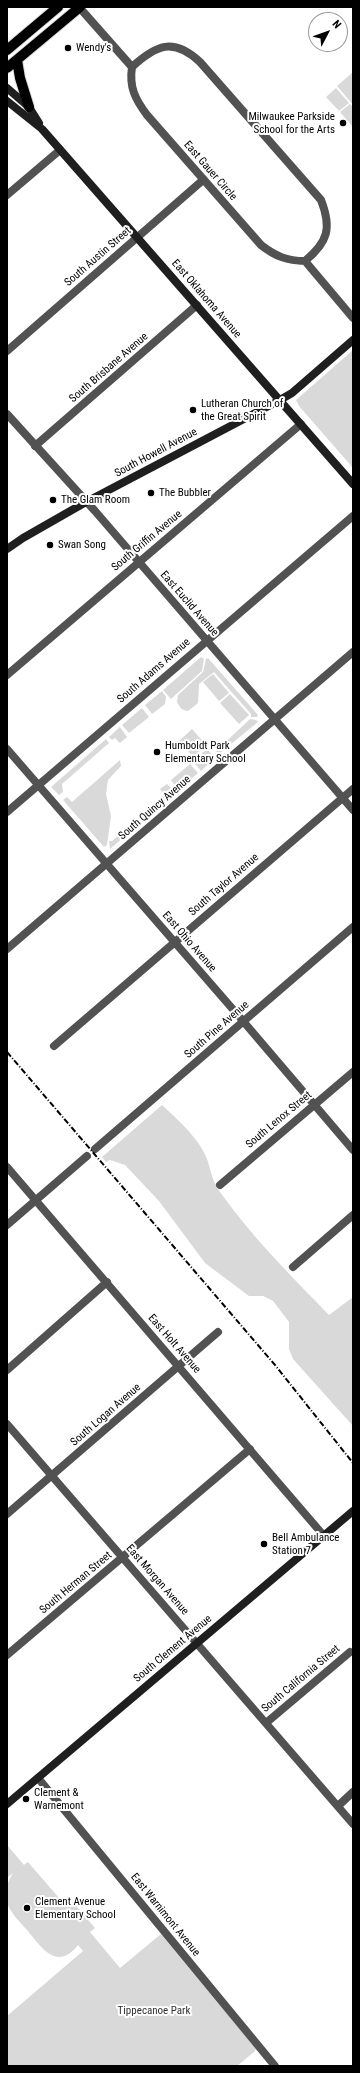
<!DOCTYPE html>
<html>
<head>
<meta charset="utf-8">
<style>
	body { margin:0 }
	#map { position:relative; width:360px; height:2073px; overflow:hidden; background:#fff; font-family:"Roboto Condensed",sans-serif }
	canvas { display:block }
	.frame { position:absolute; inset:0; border:8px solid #000; pointer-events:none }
	.north { position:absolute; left:308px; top:12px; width:40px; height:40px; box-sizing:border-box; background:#fff; border:1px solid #999; border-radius:50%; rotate:49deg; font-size:11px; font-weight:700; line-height:16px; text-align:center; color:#000 }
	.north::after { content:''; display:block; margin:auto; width:14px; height:18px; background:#000; clip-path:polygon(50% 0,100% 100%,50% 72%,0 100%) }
</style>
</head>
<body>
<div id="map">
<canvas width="360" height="2073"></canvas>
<div class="frame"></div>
<div class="north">N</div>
</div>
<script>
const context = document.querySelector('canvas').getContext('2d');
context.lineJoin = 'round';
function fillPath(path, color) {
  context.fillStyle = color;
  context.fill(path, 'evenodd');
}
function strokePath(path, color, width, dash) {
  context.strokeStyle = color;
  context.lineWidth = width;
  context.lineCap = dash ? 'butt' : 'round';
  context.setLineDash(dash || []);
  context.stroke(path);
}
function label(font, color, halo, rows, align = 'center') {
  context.font = font + ' "Roboto Condensed",sans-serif';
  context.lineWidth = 4;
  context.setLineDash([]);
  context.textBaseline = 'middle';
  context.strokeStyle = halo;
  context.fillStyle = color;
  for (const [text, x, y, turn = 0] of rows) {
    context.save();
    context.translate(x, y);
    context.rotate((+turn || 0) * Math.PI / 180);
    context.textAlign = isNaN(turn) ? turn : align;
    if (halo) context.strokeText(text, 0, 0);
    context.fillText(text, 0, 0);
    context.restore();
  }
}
fillPath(new Path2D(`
	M353,72V105L337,86Z
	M336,88L349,103L339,111L326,97Z
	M350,104L353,107V127L340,112Z
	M353,350V468L299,406L296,400Z
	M201,657L204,659L202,671L171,699L163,690Z
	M208,658L258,715L257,717H251V714L214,672L199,684L198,703L188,711C183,711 179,707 177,702L178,695L203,672L206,659Z
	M213,674L229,693L219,701L203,682Z
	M162,691L166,697L165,704L152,714L145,705Z
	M230,694L249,715L239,724L220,703Z
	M142,708L149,717L129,733L122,725Z
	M250,719L256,720L258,722L219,754L216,751Z
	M120,727L127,737L120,743L115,738L112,740L109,737Z
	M192,729L206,745L193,757L179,741Z
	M106,739L109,743L62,784L63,792L59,795L51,787Z
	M207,749L215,758L201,771L193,761Z
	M120,760L121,766L108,780L106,794L111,816L107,845L104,847L63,800L67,797L72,802Z
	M190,764L198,773L178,790L171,780Z
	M167,784L176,792L110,849L109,841H112L165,795L160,789Z
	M162,1105C178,1120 199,1138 207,1159C211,1170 212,1182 220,1192C252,1237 291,1276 329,1315L353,1297V1426L293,1359L289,1349V1322L273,1301L263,1296H249L205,1263L159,1201L125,1165L110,1160L106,1162L102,1157Z
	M7,1845L24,1865L28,1862L66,1906L72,1901L95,1928L90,1932L120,1968L161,1934L256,2049L254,2052L237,2066H7V2016L83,1951L78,1945C57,1972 41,1947 27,1930C20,1922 10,1913 7,1902C5,1892 7,1882 13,1873L7,1878Z`), '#d9d9d9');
const primary = new Path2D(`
	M7,50L58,7
	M17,60L20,78L29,107
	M7,68L80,7`);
strokePath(primary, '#dbdbdb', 12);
strokePath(new Path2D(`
	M79,7L132,67C129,87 135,99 147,115L261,245C275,256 287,261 305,261L353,318
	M132,67C156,45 173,37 200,62L321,200C332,228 328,242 305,261
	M7,195L60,150
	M7,351L203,180
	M7,414L95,511L353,810
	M35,446L197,305
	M7,675L301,424
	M7,749L237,1014L353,1150
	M7,812L353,516
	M7,949L353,652
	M54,1046L353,789
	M95,1149L353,927
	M7,1167L324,1536
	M220,1185L353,1072
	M7,1225L87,1156
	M293,1267L353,1215
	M7,1370L107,1282
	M7,1424L353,1824
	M7,1514L218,1332
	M7,1655L250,1449
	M266,1723L350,1652
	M38,1778L275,2066
	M338,1806L353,1792`), '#525252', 8);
strokePath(new Path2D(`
	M7,88L29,107L39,123
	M7,101L42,129L353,484
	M7,549L23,538L86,502L280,400L292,393L353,340
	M7,1804L353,1511`), '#1f1f1f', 8);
strokePath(primary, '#000', 10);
strokePath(new Path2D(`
	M7,1052L275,1365L353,1463`), '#000', 2, [6, 2, 1, 2]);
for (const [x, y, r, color] of [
	[68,48,4,"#000"],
	[343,123,4,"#000"],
	[193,410,4,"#000"],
	[151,493,4,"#000"],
	[53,500,4,"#000"],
	[50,545,4,"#000"],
	[157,752,4,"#000"],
	[264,1544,4,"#000"],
	[26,1799,4,"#000"],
	[27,1908,4,"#000"]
]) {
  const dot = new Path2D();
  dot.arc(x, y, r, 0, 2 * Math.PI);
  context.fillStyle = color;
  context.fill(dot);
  strokePath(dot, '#fff', 1.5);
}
label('11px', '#000', '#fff', [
	["Wendy's",76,48],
	["Milwaukee Parkside",335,117,"right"],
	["School for the Arts",335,130,"right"],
	["Lutheran Church of",201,404],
	["the Great Spirit",201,417],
	["The Bubbler",159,493],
	["The Glam Room",61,500],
	["Swan Song",58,545],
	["Humboldt Park",165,746],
	["Elementary School",165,759],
	["Bell Ambulance",272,1538],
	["Station 7",272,1551],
	["Clement &",34,1793],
	["Warnemont",34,1806],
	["Clement Avenue",35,1902],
	["Elementary School",35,1915]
], 'left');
label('11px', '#000', '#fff', [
	["East Gauer Circle",210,171,49],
	["South Austin Street",98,257,-41],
	["East Oklahoma Avenue",206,299,49],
	["South Brisbane Avenue",109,368,-41],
	["South Howell Avenue",156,453,-28],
	["South Griffin Avenue",147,541,-40],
	["East Euclid Avenue",189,604,49],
	["South Adams Avenue",154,671,-41],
	["South Quincy Avenue",155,808,-41],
	["South Taylor Avenue",224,885,-41],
	["East Ohio Avenue",189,942,49],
	["South Pine Avenue",217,1030,-41],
	["South Lenox Street",279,1120,-40],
	["East Holt Avenue",174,1344,49],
	["South Logan Avenue",106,1415,-41],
	["East Morgan Avenue",157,1580,49],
	["South Herman Street",76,1583,-40],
	["South Clement Avenue",173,1649,-40],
	["South California Street",301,1679,-40],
	["East Warnimont Avenue",165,1915,51]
]);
label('11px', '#303030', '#fff', [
	["Tippecanoe Park",154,2011]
]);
</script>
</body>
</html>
